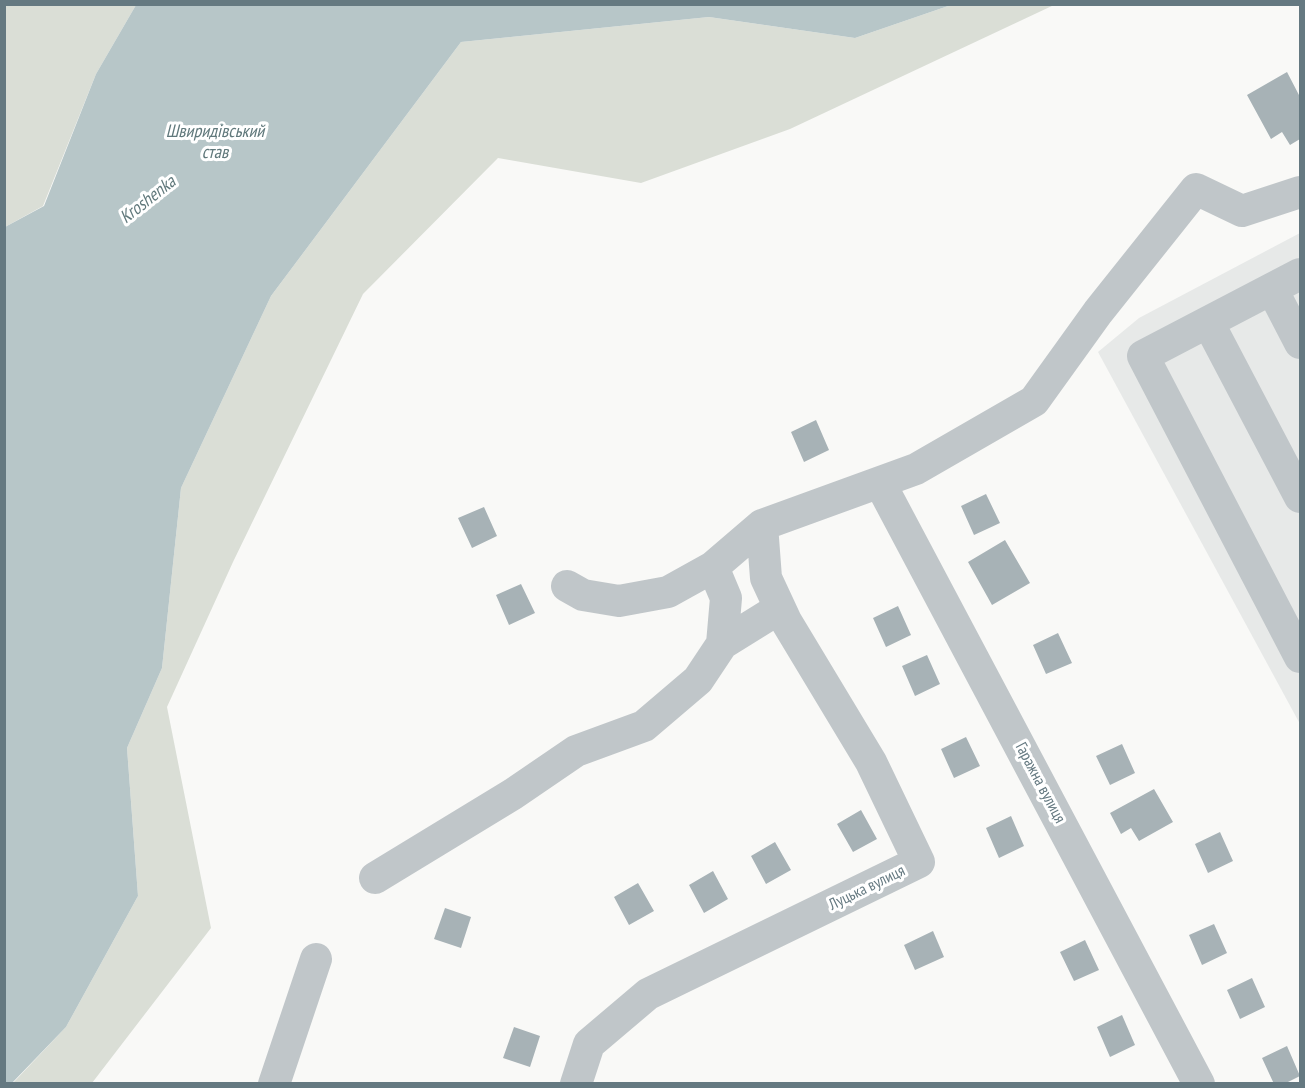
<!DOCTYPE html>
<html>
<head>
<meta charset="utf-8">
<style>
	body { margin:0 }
	#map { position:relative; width:1305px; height:1088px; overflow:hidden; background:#f9f9f7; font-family:"PT Sans Narrow",sans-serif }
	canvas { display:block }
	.frame { position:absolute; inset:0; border:6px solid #657981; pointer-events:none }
</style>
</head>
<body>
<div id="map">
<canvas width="1305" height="1088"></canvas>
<div class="frame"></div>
</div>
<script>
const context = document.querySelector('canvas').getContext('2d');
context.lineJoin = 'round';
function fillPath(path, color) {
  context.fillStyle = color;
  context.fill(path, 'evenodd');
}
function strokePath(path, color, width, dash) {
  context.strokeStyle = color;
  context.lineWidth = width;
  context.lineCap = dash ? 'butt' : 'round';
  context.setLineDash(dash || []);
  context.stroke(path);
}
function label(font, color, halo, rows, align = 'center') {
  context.font = font + ' "PT Sans Narrow",sans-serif';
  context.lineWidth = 6;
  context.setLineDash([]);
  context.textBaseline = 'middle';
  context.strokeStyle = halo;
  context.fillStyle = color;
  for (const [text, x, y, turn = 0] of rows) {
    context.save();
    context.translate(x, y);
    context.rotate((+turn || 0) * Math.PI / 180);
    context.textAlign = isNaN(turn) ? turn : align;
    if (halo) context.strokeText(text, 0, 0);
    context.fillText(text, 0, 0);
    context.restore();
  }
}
fillPath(new Path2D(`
	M1300,233V724L1098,352L1139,318Z`), '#e7e9e8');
fillPath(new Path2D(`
	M5,5H136L96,74L43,206L5,227Z
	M951,5H1054L790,129L641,183L498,158L363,294L233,562L167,707L211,928L92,1083L12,1084L66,1027L138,896L127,748L162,668L181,488L271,296L461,42L709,17L855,38Z`), '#daded6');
fillPath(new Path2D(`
	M136,5H951L855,38L709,17L461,42L271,296L181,488L162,668L127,748L138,896L66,1027L12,1083H5V227L44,206L96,74Z`), '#b7c6c8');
fillPath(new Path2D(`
	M1287,72L1300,97V131L1299,132L1300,139L1290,145L1282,132L1271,139L1247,95Z
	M816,420L829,450L804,462L791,432Z
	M986,494L1000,523L974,535L961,506Z
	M484,507L497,536L472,548L458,518Z
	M1005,540L1030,583L992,605L968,562Z
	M521,584L535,613L509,625L496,595Z
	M898,606L911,635L886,647L873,618Z
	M1058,633L1072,663L1046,674L1033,645Z
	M927,655L940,684L915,696L902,666Z
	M966,737L980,766L954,778L941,749Z
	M1122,744L1135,773L1110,785L1096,756Z
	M1154,789L1173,822L1139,841L1131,828L1121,834L1110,813Z
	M861,810L877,839L853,852L837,824Z
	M1011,816L1024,846L999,858L986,828Z
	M1220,832L1233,861L1208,873L1195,844Z
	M775,842L791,870L766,884L751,856Z
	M713,871L728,899L704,913L689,885Z
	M638,883L654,911L629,925L614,897Z
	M445,908L471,917L461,948L434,939Z
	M1214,924L1227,953L1202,965L1189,935Z
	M933,931L944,957L915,970L904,945Z
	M1085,940L1099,970L1074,981L1060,952Z
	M1252,978L1265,1007L1240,1019L1227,990Z
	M1122,1015L1135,1045L1110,1057L1097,1027Z
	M514,1027L540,1036L530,1067L503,1058Z
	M1287,1046L1300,1076L1284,1084H1274L1262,1058Z`), '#a7b2b6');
strokePath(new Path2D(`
	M1300,274L1143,356L1300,657
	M1272,289L1300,343
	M1208,322L1300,497
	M880,483L1199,1084
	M713,567L726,598L722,644
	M567,586L583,595L619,601L668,592L713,567L762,525L916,469L1034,401L1098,312L1196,189L1242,211L1300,192
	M375,878L513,794L576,751L644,726L698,680L722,644L780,608
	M274,1084L316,959
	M576,1084L589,1044L648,994L919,862L871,762L786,621L766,578L762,525`), '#c0c6c9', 32);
label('16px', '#657981', '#fff', [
	["Гаражна вулиця",1040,783,62],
	["Луцька вулиця",867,888,-26]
]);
label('italic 18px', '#60787b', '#fff', [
	["Швиридівський",215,132],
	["став",215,153],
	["Kroshenka",148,200,-38]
]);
</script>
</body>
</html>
